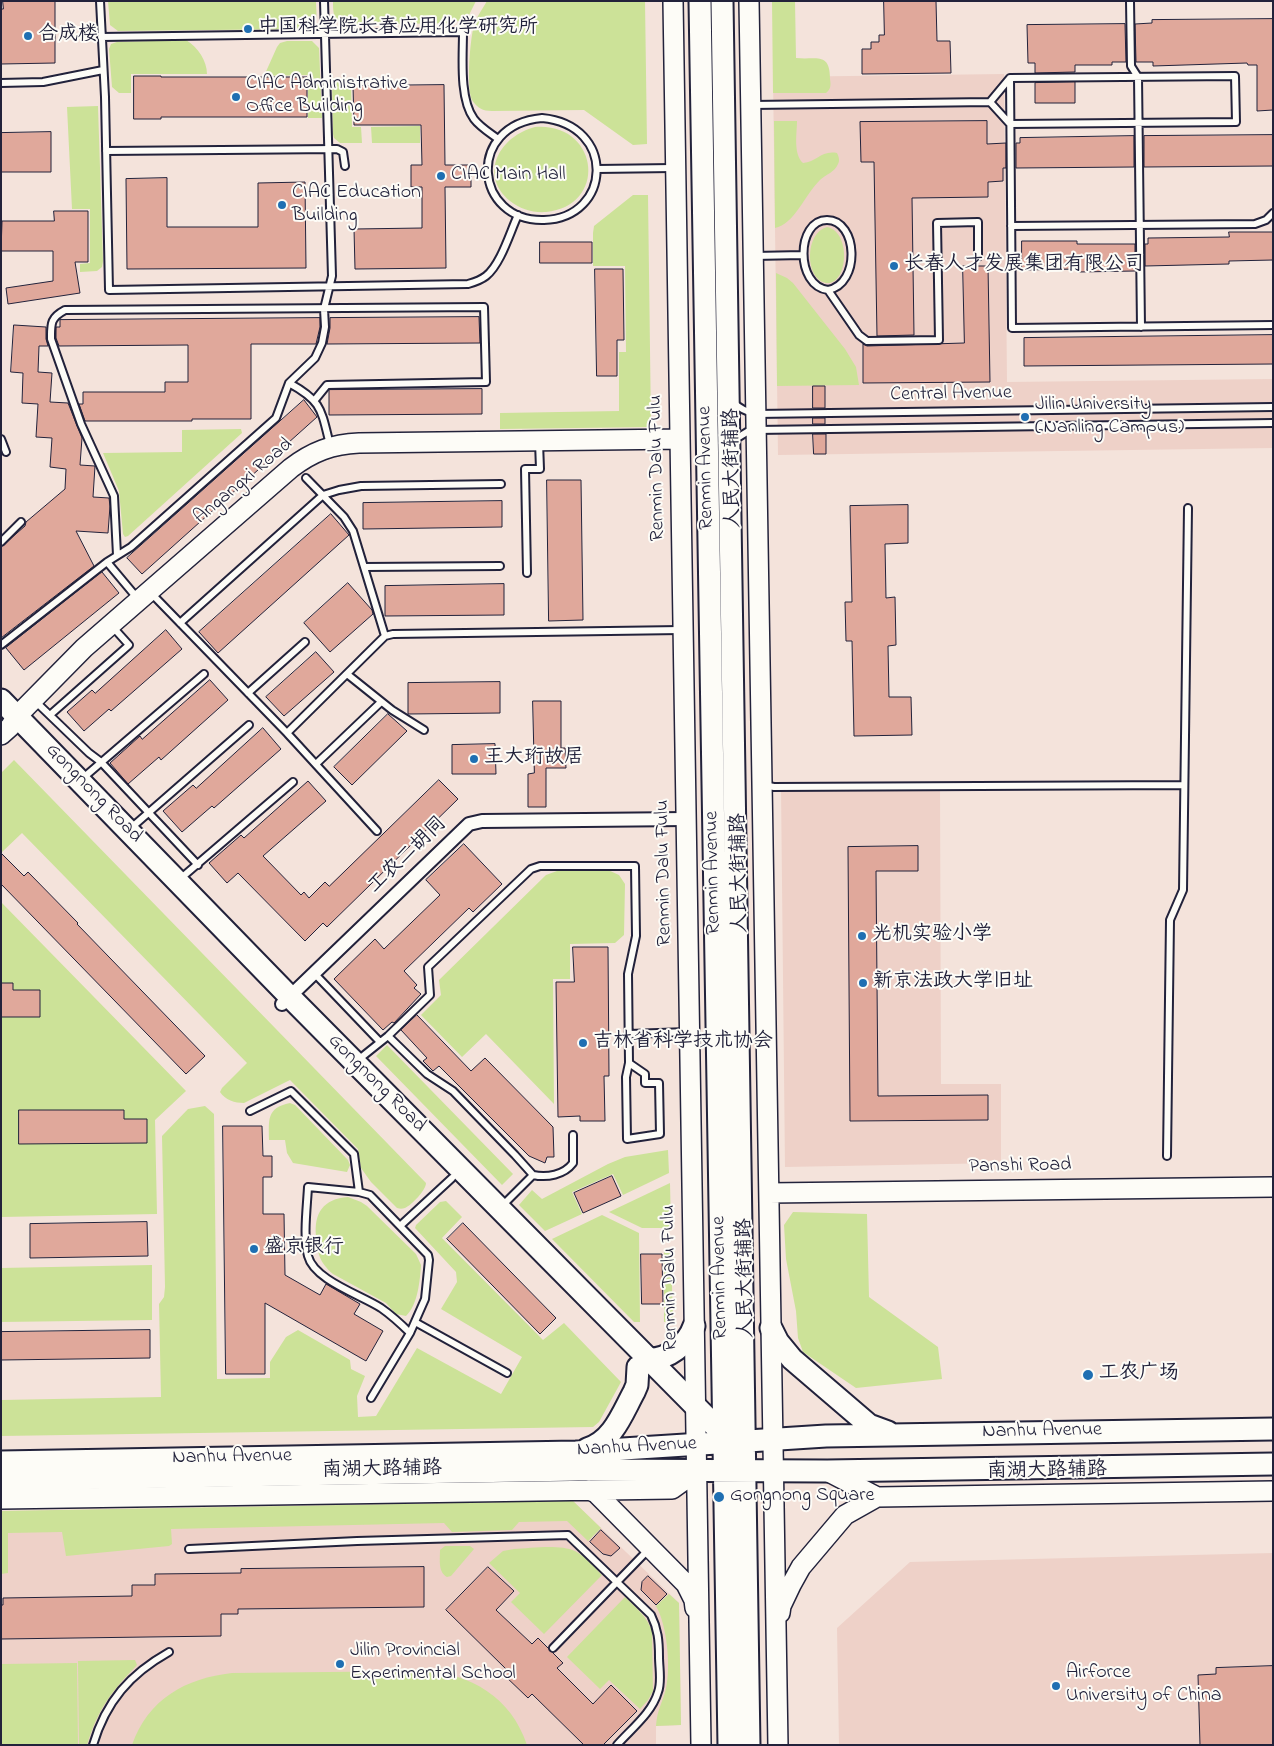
<!DOCTYPE html>
<html>
<head>
<meta charset="utf-8">
<style>
	body { margin:0 }
	#map { position:relative; width:1274px; height:1746px; overflow:hidden; background:#f4e3db; font-family:"Indie Flower",sans-serif }
	canvas { display:block }
	.frame { position:absolute; inset:0; border:2px solid #22223b; pointer-events:none }
</style>
</head>
<body>
<div id="map">
<canvas width="1274" height="1746"></canvas>
<div class="frame"></div>
</div>
<script>
const context = document.querySelector('canvas').getContext('2d');
context.lineJoin = 'round';
function fillPath(path, color) {
  context.fillStyle = color;
  context.fill(path, 'evenodd');
}
function strokePath(path, color, width, dash) {
  context.strokeStyle = color;
  context.lineWidth = width;
  context.lineCap = dash ? 'butt' : 'round';
  context.setLineDash(dash || []);
  context.stroke(path);
}
function label(font, color, halo, rows, align = 'center') {
  context.font = font + ' "Indie Flower","LXGW WenKai TC",sans-serif';
  context.lineWidth = 4;
  context.setLineDash([]);
  context.textBaseline = 'middle';
  context.strokeStyle = halo;
  context.fillStyle = color;
  for (const [text, x, y, turn = 0] of rows) {
    context.save();
    context.translate(x, y);
    context.rotate((+turn || 0) * Math.PI / 180);
    context.textAlign = isNaN(turn) ? turn : align;
    if (halo) context.strokeText(text, 0, 0);
    context.fillText(text, 0, 0);
    context.restore();
  }
}
fillPath(new Path2D(`
	M1004,74L1007,382L1273,379V448L778,455L773,77Z
	M940,785L941,1084H1001V1163L785,1167L781,787Z
	M573,1501L679,1603L681,1725L656,1726V1745H1V1511Z
	M1273,1553V1745H839L837,1628L910,1562Z`), '#eed1c8');
fillPath(new Path2D(`
	M108,1H316C316,15 320,22 306,29L118,31L110,25Z
	M333,1H476L468,17L453,23L346,25C333,22 333,12 333,1Z
	M487,1H645L647,144L633,145L584,110L492,111C483,111 477,108 472,100C466,88 470,35 475,22C478,15 483,8 487,1Z
	M772,1H795L796,58C817,60 830,52 830,79C831,85 831,89 826,93H773Z
	M186,40C198,47 207,61 207,74H131V93H119L112,87L109,49L111,44L117,42Z
	M287,41H312L319,48L322,118H308V75L264,76L277,47L280,43Z
	M351,81L352,127H361L362,143H340L334,138L333,134L332,81Z
	M98,106L103,261L102,267L97,271L80,272V264L90,263V209H72L67,107Z
	M774,121H797C797,133 793,154 803,163C817,162 821,150 837,153C839,157 840,161 838,164C835,172 825,175 820,180C806,193 794,225 775,228Z
	M420,126V143H372L371,127Z
	M535,127C599,122 609,206 546,212C533,213 520,209 510,201C478,174 500,136 535,127Z
	M633,195H648L651,427L500,429V413L619,411V352H626L625,266H593V233L594,226Z
	M827,227C852,232 848,286 826,283C804,279 805,232 827,227Z
	M776,273L787,278L793,283L845,349L856,367L859,385L777,386Z
	M241,429L242,433L128,536L125,537L123,534L119,491L103,453L182,452V430Z
	M14,760L426,1183C426,1190 412,1205 405,1208C402,1209 400,1209 397,1208L371,1182L361,1168L358,1149L290,1080L244,1103C235,1103 225,1100 220,1092L222,1088L247,1063L22,833L1,853V773Z
	M608,870L619,875L625,884L624,935L615,943L570,944V979H553L554,1104L486,1034L462,1057L421,1015L441,995L439,980L546,875L557,871Z
	M1,902L186,1091L155,1120L157,1214L1,1217Z
	M387,1045L513,1174L502,1185L376,1056Z
	M290,1103L295,1105L348,1160L350,1165L347,1172L293,1163L287,1153L285,1140H269C269,1120 266,1108 290,1103Z
	M205,1106L214,1114L217,1379L270,1378V1362L286,1337L298,1330L350,1360L351,1369L365,1376L357,1396L358,1417L376,1416L417,1348L501,1394L522,1357L441,1309L457,1282L456,1272L415,1228L416,1225L440,1202L446,1201L462,1217L442,1238L543,1340L564,1323L621,1382L599,1422L593,1427L1,1436V1400L161,1397L159,1304L164,1297L165,1287L162,1136L188,1109Z
	M668,1150L669,1173L623,1195L613,1174L572,1192L582,1214L545,1231L519,1205L532,1190L542,1199L608,1164L625,1157Z
	M670,1183L671,1228H642L609,1212Z
	M348,1197L361,1202L367,1206L416,1254L421,1265C420,1280 418,1305 406,1316L396,1314L386,1303L333,1274C320,1263 317,1253 316,1236C314,1213 323,1199 348,1197Z
	M793,1212L867,1214L869,1297L938,1347L942,1379L856,1388L803,1352L798,1338L796,1311L786,1259L784,1225Z
	M602,1215L639,1233L640,1322H634L552,1239Z
	M664,1252H671L673,1321L664,1322Z
	M152,1265V1320L1,1322V1268Z
	M573,1501L601,1528L588,1541L567,1521L519,1522L512,1530L452,1532L444,1523L171,1529L172,1544L169,1546L66,1556L62,1532L8,1533V1573L1,1574V1511Z
	M445,1546H470L474,1549L451,1576L447,1577C438,1572 440,1560 440,1550Z
	M514,1549C531,1548 560,1544 575,1551C585,1556 594,1567 602,1575L544,1634L511,1602L520,1593L489,1563L503,1551Z
	M669,1594L679,1603L681,1725L656,1726C657,1709 663,1702 666,1688C671,1666 667,1625 656,1606Z
	M625,1597C636,1608 648,1617 652,1632L653,1691L648,1700L640,1709L609,1680L600,1689L567,1657Z
	M135,1660L137,1665C111,1692 98,1709 87,1745H79L78,1661Z
	M77,1663L78,1745H1V1664Z
	M424,1671C471,1674 511,1697 527,1745H132C148,1699 186,1678 232,1673Z`), '#cce298');
const building = new Path2D(`
	M3,1H55V63L1,64V9H3Z
	M884,1H936L937,41H950L951,73L862,74V49H871V42H879V35H884Z
	M1273,19V110L1257,111V65H1248L1247,63L1153,66V62H1136L1135,24L1152,23V20Z
	M1125,24L1126,62H1112V65H1075V72L1035,73V63H1028L1027,25Z
	M134,76H161V77H307V117H161V119H134Z
	M1075,82V103H1035V83Z
	M444,85L445,165H471V187H445L446,268L355,269L354,229L422,228V187H411V165H422L421,125H354L353,86Z
	M987,121V144L1006,143V168H1003V181L988,182V197L912,198L914,335L877,336L874,162H861L860,122Z
	M51,132V172H1V133Z
	M1273,135V166L1144,167V136Z
	M1134,136V167L1016,168V143H1020V138Z
	M167,178V227H258V183L305,182L306,268L127,269L126,179Z
	M54,211H88V262H75L80,293L8,304L6,288L53,281V251H1L2,221H54Z
	M1229,232H1273V260L1229,261V264L1145,266V244H1148V238L1229,237Z
	M1022,241H1077V244H1135V271L1078,272V269L1022,270Z
	M540,242H592V263H540Z
	M963,266H988L990,382L863,383V344L867,346L964,343Z
	M595,269H623L624,340H617V376H597Z
	M479,317L480,343L327,344L330,328V318Z
	M320,318V327L316,344H251V419H192V421H85L79,404H83V392H165V382H188V345L59,346L56,338V327H60V320Z
	M14,325L46,327V339L48,346H39L38,372L52,373L50,402L68,403L82,438L80,465L95,466L93,497L109,498L110,506L108,533L76,531L94,566L1,638V547L25,526L26,522L65,489L66,469L50,467L52,438L36,437L38,404L22,403L23,373L11,372Z
	M1273,335V364L1024,366V338Z
	M813,386H825V408H813Z
	M482,389V414L329,415V390Z
	M304,400L317,417L142,574L127,558Z
	M813,418H825V424H813Z
	M813,434H826V454H814Z
	M547,480H581L583,620L549,621Z
	M502,501V527L363,529V503Z
	M908,505V543L885,544L886,598L895,597L896,645L888,646L889,697H911L912,735L854,736L852,641H846L845,602H852L850,506Z
	M331,514L349,535L218,653L199,632Z
	M102,572L119,593L24,670L6,648Z
	M348,583L372,610L373,614L330,652L304,623Z
	M504,584V615L385,616V586Z
	M166,630L182,649L111,711L109,709L84,731L67,712L92,690L95,693Z
	M316,652L334,672L284,716L266,697Z
	M210,680L228,700L161,760L159,757L128,784L110,763L140,736L142,739Z
	M500,682V713L408,714V683Z
	M533,701H561V748H565L566,768H546V807H528V774L534,773Z
	M388,714L407,731L352,785L334,767Z
	M263,728L281,749L214,808L212,806L182,832L163,811L193,785L196,788Z
	M495,744L496,774H452V745Z
	M439,780L458,799L327,927L323,923L305,941L238,873L227,883L209,863L241,835L244,838L308,781L326,801L263,856L301,895L304,892L309,898L325,882L329,886Z
	M464,844L502,884L473,912L469,908L404,971L417,985L414,988L421,994L394,1023L392,1022L383,1030L334,979L375,939L384,949L440,895L426,880Z
	M918,846V871H876L878,1096L988,1095V1120L850,1121L848,847Z
	M1,853L24,876L28,872L78,923L77,924L205,1056L186,1074L1,884Z
	M573,947H608L609,1076H604L605,1121H580V1116L558,1117L556,982H574Z
	M1,983H13V990H40V1017H1Z
	M417,1015L471,1071L485,1058L553,1127L554,1157H547L545,1163L529,1156L439,1066L433,1071L423,1061L427,1058L401,1030Z
	M19,1110H124V1119H147V1143L19,1144Z
	M223,1126H262L263,1156H272V1177H263V1214H284L285,1275L320,1295L326,1284L360,1304L354,1314L383,1331L366,1361L265,1303V1374H226Z
	M612,1176L621,1196L583,1213L574,1193Z
	M147,1222L148,1256L30,1258V1224Z
	M463,1223L556,1318L540,1334L447,1239Z
	M641,1254H662L663,1304H642Z
	M150,1330V1358L1,1360V1332Z
	M601,1530L620,1548L611,1556L603,1554L590,1542Z
	M424,1567V1607L238,1609V1614H221V1636L1,1639V1605H3V1598L132,1596V1585H155V1574L241,1573V1569Z
	M488,1567L514,1591L496,1610L532,1644L538,1638L563,1663L557,1668L593,1704L611,1685L637,1711L603,1745H584L532,1694L528,1698L503,1674L507,1670L446,1610Z
	M648,1576L667,1594L656,1605L641,1590L642,1582Z
	M1273,1666V1745H1200L1198,1675L1216,1674V1668Z`);
fillPath(building, '#e0a89b');
strokePath(building, '#22223b', 1);
const lane = new Path2D(`
	M100,1L105,97L109,290L468,284C475,282 481,280 486,276C501,264 510,232 518,215
	M1130,1L1131,66L1138,77L1141,327
	M101,37L463,32C463,56 459,99 474,119C480,127 490,133 498,139
	M1235,76L1236,122L1010,124L990,102L1010,78Z
	M1010,78L1012,328L1273,325
	M1,83L43,82L103,70
	M752,105L990,102
	M542,118C617,125 612,218 544,220C474,222 465,125 542,118Z
	M106,151L337,149L343,152L345,166
	M597,169L673,168
	M1011,226L1255,224L1266,220L1273,213
	M754,256L803,255
	M828,290C861,284 858,220 827,220C796,220 795,286 828,290L859,335L867,341L939,340L937,223L978,222V257
	M289,383C322,401 321,409 330,445
	M733,402C740,409 746,412 756,414L1273,407
	M1,439L6,452
	M734,440L747,432L756,430L1273,423
	M306,478L344,517L353,531L385,636
	M1,542L21,522
	M117,555L114,496L81,424L51,339C51,324 50,318 65,310L484,307L486,382L327,385L314,401
	M107,562L138,599
	M364,567L500,566
	M527,573L525,469H540L539,442
	M150,592L287,733L377,831
	M180,623L323,495L339,490L361,486L501,484
	M1,645L107,562L131,547L276,418L289,383L315,358L322,343L325,327L324,309L332,276L324,1
	M347,674L392,710L424,730
	M248,693L305,642
	M34,700L89,753L101,762L198,865
	M50,715L129,645L111,625
	M287,733L385,636L393,634L681,630
	M316,764L381,702
	M83,778L204,674
	M763,785L774,787L1184,785
	M131,828L249,725
	M180,879L293,782
	M314,973L380,1042
	M629,1034L688,1032
	M388,1036L427,1074L453,1091L515,1155L533,1175
	M358,1060L388,1036L430,995L428,967L531,869L540,866H635L636,936L628,974L629,1063L626,1077L627,1139L660,1134L659,1083H645V1074L629,1063
	M250,1111L291,1091L354,1154L359,1192
	M1167,1156L1170,920L1183,890L1188,508
	M502,1206L533,1175C547,1178 564,1175 573,1163V1135
	M400,1226L452,1178
	M415,1322L507,1373
	M371,1398L410,1333L425,1299L429,1260L428,1255L370,1195L359,1192L308,1187C307,1207 303,1237 308,1256C314,1280 361,1295 381,1308C391,1315 401,1324 410,1333
	M189,1549L357,1541L568,1535L651,1615C658,1629 659,1641 659,1657C659,1668 662,1682 658,1692C652,1713 631,1729 617,1745
	M553,1648L648,1550
	M93,1745C106,1701 130,1674 169,1652`);
const street = new Path2D(`
	M282,1004L469,824L482,821L686,819`);
const secondary = new Path2D(`
	M673,1L701,1745
	M749,1L778,1745
	M1,735L10,727L17,716L84,648L291,468C312,452 332,444 359,443L680,439
	M769,1193L1273,1187
	M827,1471L877,1497L1273,1491
	M589,1490L596,1493L603,1500L686,1584L694,1600L695,1608
	M1,1499L672,1489L697,1471
	M780,1613L781,1606L791,1585L801,1567L845,1515L877,1497`);
const primary = new Path2D(`
	M700,1L729,1745
	M722,1L749,1745
	M1,700L290,997L724,1435L728,1440
	M771,1328L778,1342L792,1359L869,1425L888,1432
	M648,1359C668,1360 688,1344 694,1326
	M587,1449C613,1441 622,1414 634,1392L637,1385L638,1367
	M1,1462L576,1452L826,1436L1273,1429
	M1,1480L578,1470L827,1471L1273,1464`);
strokePath(lane, '#22223b', 10);
strokePath(street, '#22223b', 16);
strokePath(secondary, '#22223b', 22);
strokePath(primary, '#22223b', 25);
strokePath(lane, '#fdfcf7', 6);
strokePath(street, '#fdfcf7', 12);
strokePath(secondary, '#fdfcf7', 19);
strokePath(primary, '#fdfcf7', 21);
for (const [x, y, r, color] of [
	[248,29,5,"#1f6fb2"],
	[28,36,5,"#1f6fb2"],
	[236,97,5,"#1f6fb2"],
	[441,176,5,"#1f6fb2"],
	[282,205,5,"#1f6fb2"],
	[894,266,5,"#1f6fb2"],
	[1025,417,5,"#1f6fb2"],
	[474,759,5,"#1f6fb2"],
	[862,936,5,"#1f6fb2"],
	[863,983,5,"#1f6fb2"],
	[583,1043,5,"#1f6fb2"],
	[254,1249,5,"#1f6fb2"],
	[1088,1375,6,"#1f6fb2"],
	[719,1497,6,"#1f6fb2"],
	[340,1664,5,"#1f6fb2"],
	[1056,1686,5,"#1f6fb2"]
]) {
  const dot = new Path2D();
  dot.arc(x, y, r, 0, 2 * Math.PI);
  context.fillStyle = color;
  context.fill(dot);
  strokePath(dot, '#fdfcf7', 2);
}
label('20px', '#22223b', '#fdfcf7', [
	["中国科学院长春应用化学研究所",258,29],
	["合成楼",38,36],
	["CIAC Administrative",246,85],
	["Office Building",246,108],
	["CIAC Main Hall",451,176],
	["CIAC Education",292,194],
	["Building",292,217],
	["长春人才发展集团有限公司",904,266],
	["Jilin University",1035,406],
	["(Nanling Campus)",1035,429],
	["王大珩故居",484,759],
	["光机实验小学",872,936],
	["新京法政大学旧址",873,983],
	["吉林省科学技术协会",593,1043],
	["盛京银行",264,1249],
	["工农广场",1099,1375],
	["Gongnong Square",730,1497],
	["Jilin Provincial",350,1652],
	["Experimental School",350,1675],
	["Airforce",1066,1674],
	["University of China",1066,1697]
], 'left');
label('20px', '#22223b', '#fdfcf7', [
	["Central Avenue",951,395,-1],
	["Renmin Dalu Fulu",658,468,-91],
	["Renmin Avenue",707,468,-91],
	["人民大街辅路",734,468,-91],
	["Angangxi Road",244,482,-40],
	["Gongnong Road",93,794,46],
	["工农二胡同",408,856,-44],
	["Renmin Dalu Fulu",665,873,-91],
	["Renmin Avenue",714,873,-91],
	["人民大街辅路",741,873,-91],
	["Gongnong Road",376,1084,45],
	["Panshi Road",1020,1167,-1],
	["Renmin Dalu Fulu",671,1278,-91],
	["Renmin Avenue",721,1278,-91],
	["人民大街辅路",747,1278,-91],
	["Nanhu Avenue",1042,1432,-1],
	["Nanhu Avenue",637,1448,-3],
	["Nanhu Avenue",232,1458,-1],
	["南湖大路辅路",382,1471,-1],
	["南湖大路辅路",1047,1472,-1]
]);
</script>
</body>
</html>
